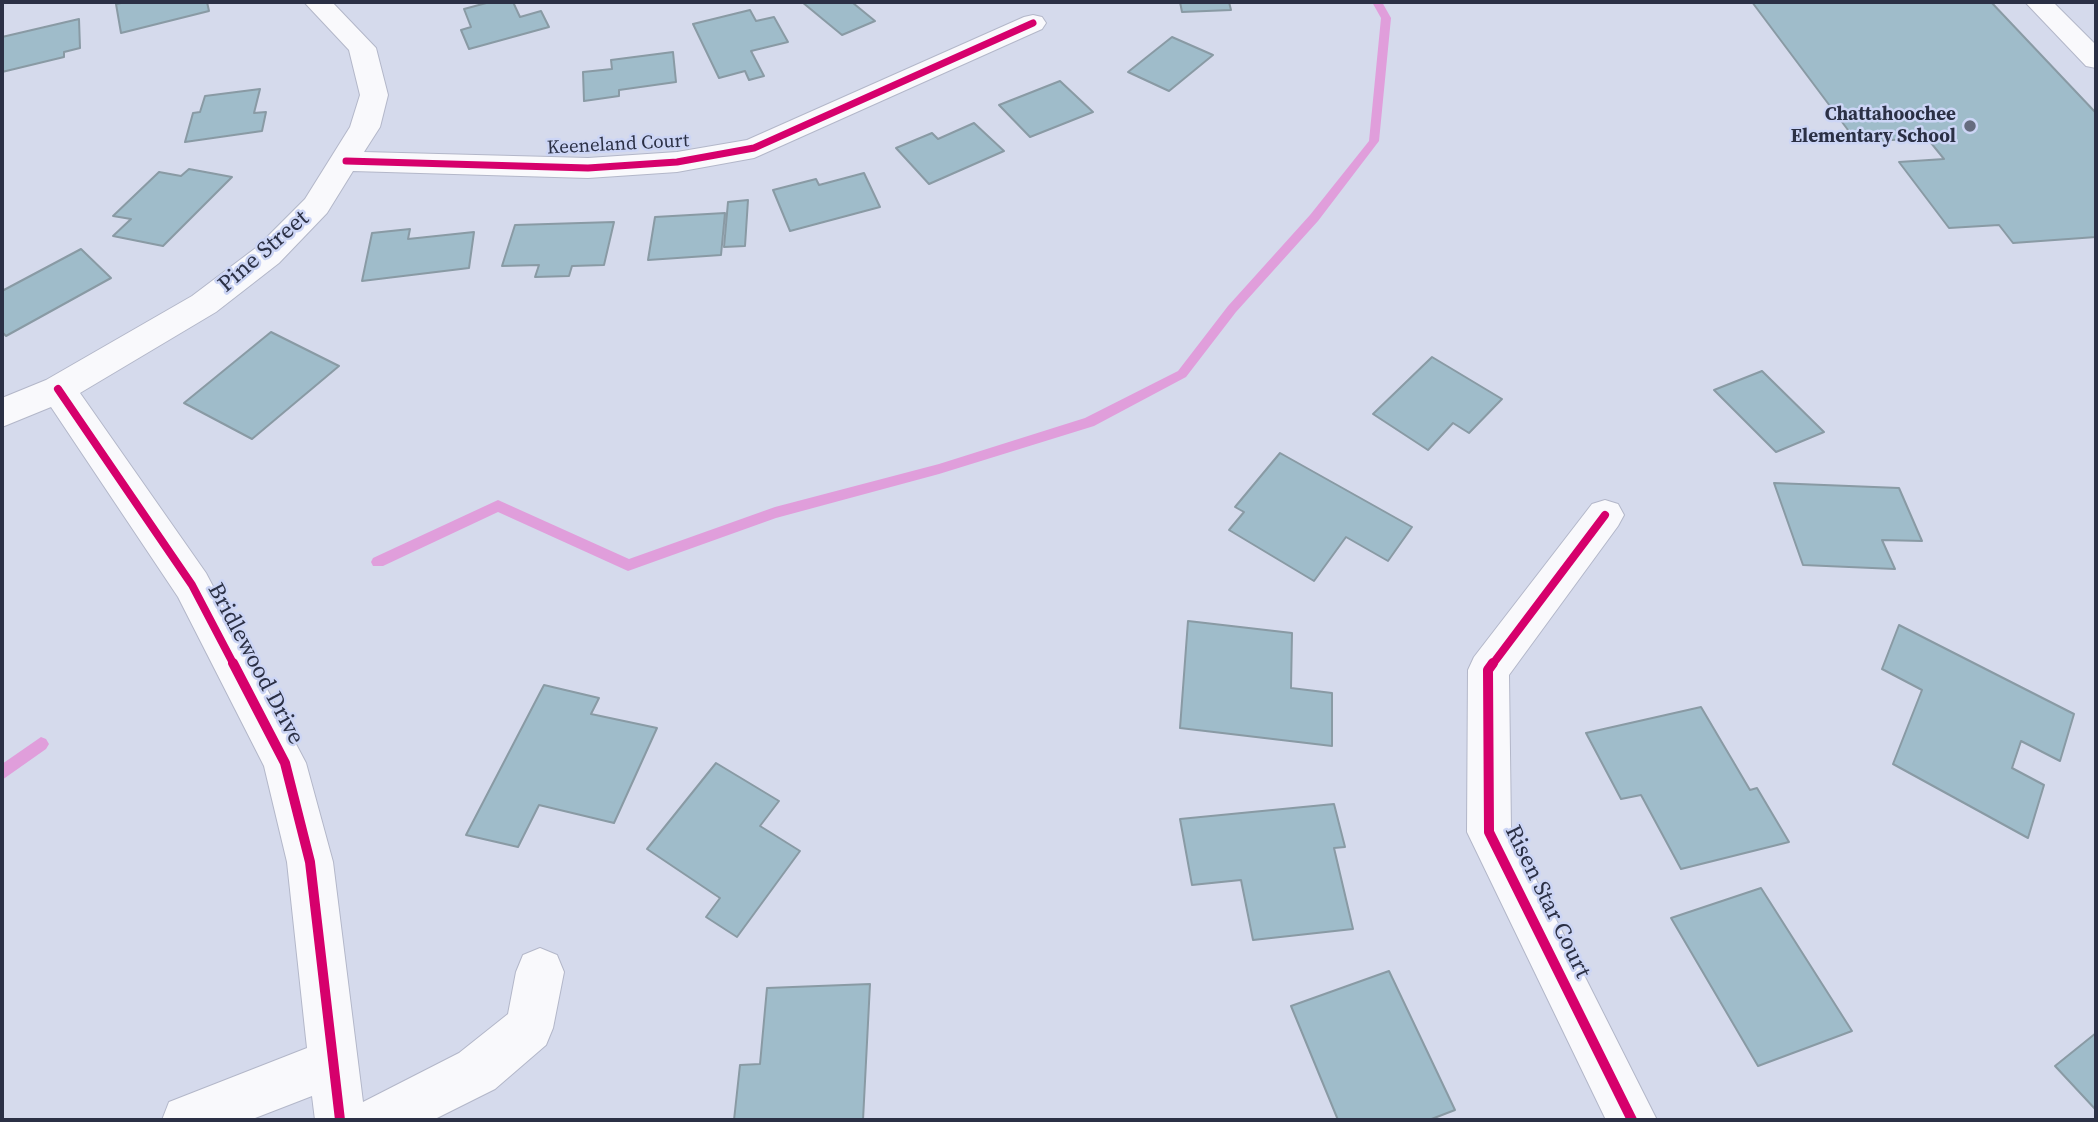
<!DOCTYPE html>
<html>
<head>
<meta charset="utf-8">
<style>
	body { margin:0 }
	#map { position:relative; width:2098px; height:1122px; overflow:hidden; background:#d5daec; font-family:"Source Serif 4",serif }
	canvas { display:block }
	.frame { position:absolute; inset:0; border:4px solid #2b3045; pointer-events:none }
</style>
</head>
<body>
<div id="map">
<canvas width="2098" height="1122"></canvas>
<div class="frame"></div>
</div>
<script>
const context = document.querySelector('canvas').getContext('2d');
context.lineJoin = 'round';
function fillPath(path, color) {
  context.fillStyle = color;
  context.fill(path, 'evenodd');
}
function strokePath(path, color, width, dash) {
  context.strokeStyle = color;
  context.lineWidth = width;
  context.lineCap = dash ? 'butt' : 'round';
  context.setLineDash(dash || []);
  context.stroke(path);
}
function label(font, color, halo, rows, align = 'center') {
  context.font = font + ' "Source Serif 4",serif';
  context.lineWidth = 5;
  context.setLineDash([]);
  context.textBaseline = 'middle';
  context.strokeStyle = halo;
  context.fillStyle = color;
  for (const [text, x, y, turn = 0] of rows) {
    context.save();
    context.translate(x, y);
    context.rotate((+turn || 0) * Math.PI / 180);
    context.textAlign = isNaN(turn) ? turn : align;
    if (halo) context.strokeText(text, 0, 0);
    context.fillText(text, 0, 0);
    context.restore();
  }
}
fillPath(new Path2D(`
	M1372,2H1382L1391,18L1379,141L1318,221L1236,312L1186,377L1094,426L939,474L776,518L628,571L498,512L383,566H373L371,562L373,558L498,500L629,559L775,507L939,464L1085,418L1178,371L1228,306L1310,215L1369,141L1381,18Z
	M41,737L46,739L49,744L46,749L2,780V764Z`), '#e09edb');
const building = new Path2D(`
	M126,2H207L209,11L121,33L116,4Z
	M490,2H513L520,17L541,11L549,27L469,49L461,30L471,27L464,9Z
	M802,2H857L853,3L875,21L842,35Z
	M1180,2H1229L1231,10L1182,12Z
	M1752,2H1991L2096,113V237L2013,243L1999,225L1949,228L1899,162L1944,159L1927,138L1857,142Z
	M750,10L756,21L774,17L788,42L751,51L764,76L749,80L745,71L719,78L693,24Z
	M79,19L80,48L64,52V57L2,72V37Z
	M1172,37L1213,55L1169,91L1128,72Z
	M673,52L676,82L619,90V96L584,101L583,72L612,69L611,60Z
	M1060,81L1093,112L1030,137L999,105Z
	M260,89L254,113L266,112L262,131L185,142L193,113L200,112L205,96Z
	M974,123L1004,151L929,184L896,148L932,133L938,139Z
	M189,169L232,177L163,246L113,236L131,219L113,216L159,172L181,176Z
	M864,173L880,207L790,231L773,190L816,179L819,185Z
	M748,200L745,246L724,247L728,202Z
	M725,213L721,255L648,260L655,217Z
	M614,222L604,265L572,266L569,276L535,277L539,265L502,266L515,225Z
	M410,229L408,239L474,232L469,268L362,281L372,233Z
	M81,249L111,278L6,336L2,332V291Z
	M271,332L339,366L252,439L184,403Z
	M1432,357L1502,399L1469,433L1453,423L1428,450L1373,414Z
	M1762,371L1824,432L1776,452L1714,390Z
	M1280,453L1412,527L1388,561L1346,537L1314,581L1229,530L1244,512L1235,507Z
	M1774,483L1899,488L1922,541L1882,540L1895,569L1803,565Z
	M1188,621L1292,633L1291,688L1332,693V746L1180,728Z
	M1899,625L2074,714L2060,761L2021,741L2012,768L2044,785L2028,838L1893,764L1922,690L1882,669Z
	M544,685L599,698L591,714L657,728L614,823L539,805L518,847L466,835Z
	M1701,707L1750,790L1757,788L1789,842L1681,869L1641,795L1621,799L1586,733Z
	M716,763L779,801L760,826L800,851L737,937L706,917L720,898L647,849Z
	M1334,804L1345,847L1334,848L1353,929L1253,940L1241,880L1192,885L1180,819Z
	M1761,888L1852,1031L1758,1066L1671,918Z
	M1389,971L1455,1110L1429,1120H1338L1291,1006Z
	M870,984L863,1120H734L740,1065L760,1064L767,988Z
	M2096,1033V1110L2055,1066Z`);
fillPath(building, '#9fbcca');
strokePath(building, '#899aa4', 2);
const minor = new Path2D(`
	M304,2H332L376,48L388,95L380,127L364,152L588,158L677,152L747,140L1024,17L1033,15L1042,17L1046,23L1042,29L754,158L677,172L588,178L353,171L327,213L279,263L216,312L80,393L206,573L306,763L333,862L363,1102L459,1053L508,1014L516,972L523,955L540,948L557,955L564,972L553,1028L546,1045L495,1089L433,1120H315L312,1096L250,1120H162L169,1102L307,1048L287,862L264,766L178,597L51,407L2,427V398L46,380L192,296L257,247L305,199L350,127L360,95L349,50Z
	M2025,2H2053L2096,45V68L2086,66Z
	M1605,500L1618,504L1624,515L1618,526L1509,675L1511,830L1657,1120H1606L1467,832L1468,670L1474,657L1592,504Z`);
strokePath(minor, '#b3b7c9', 2);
fillPath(minor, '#f9f9fc');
strokePath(new Path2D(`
	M346,161L588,168L677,162L754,148L1033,23`), '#d6006c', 7);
strokePath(new Path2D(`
	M58,389L192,585L234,665
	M1492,665L1605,515`), '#d6006c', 8);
strokePath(new Path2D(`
	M233,663L285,763L310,862L340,1120
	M1493,663L1488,670L1489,832L1632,1120`), '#d6006c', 10);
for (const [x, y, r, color] of [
	[1970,126,7,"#666c7f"]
]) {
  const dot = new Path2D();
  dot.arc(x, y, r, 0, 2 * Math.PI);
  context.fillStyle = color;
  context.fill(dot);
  strokePath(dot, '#ccd5f5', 2.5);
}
label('bold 19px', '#2b3045', '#ccd5f5', [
	["Chattahoochee",1956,115],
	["Elementary School",1956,137]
], 'right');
label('19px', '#2b3045', '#ccd5f5', [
	["Keeneland Court",618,145,-3]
]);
label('23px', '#2b3045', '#ccd5f5', [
	["Pine Street",264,252,-41],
	["Bridlewood Drive",255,664,62],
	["Risen Star Court",1547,902,64]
]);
</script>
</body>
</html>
